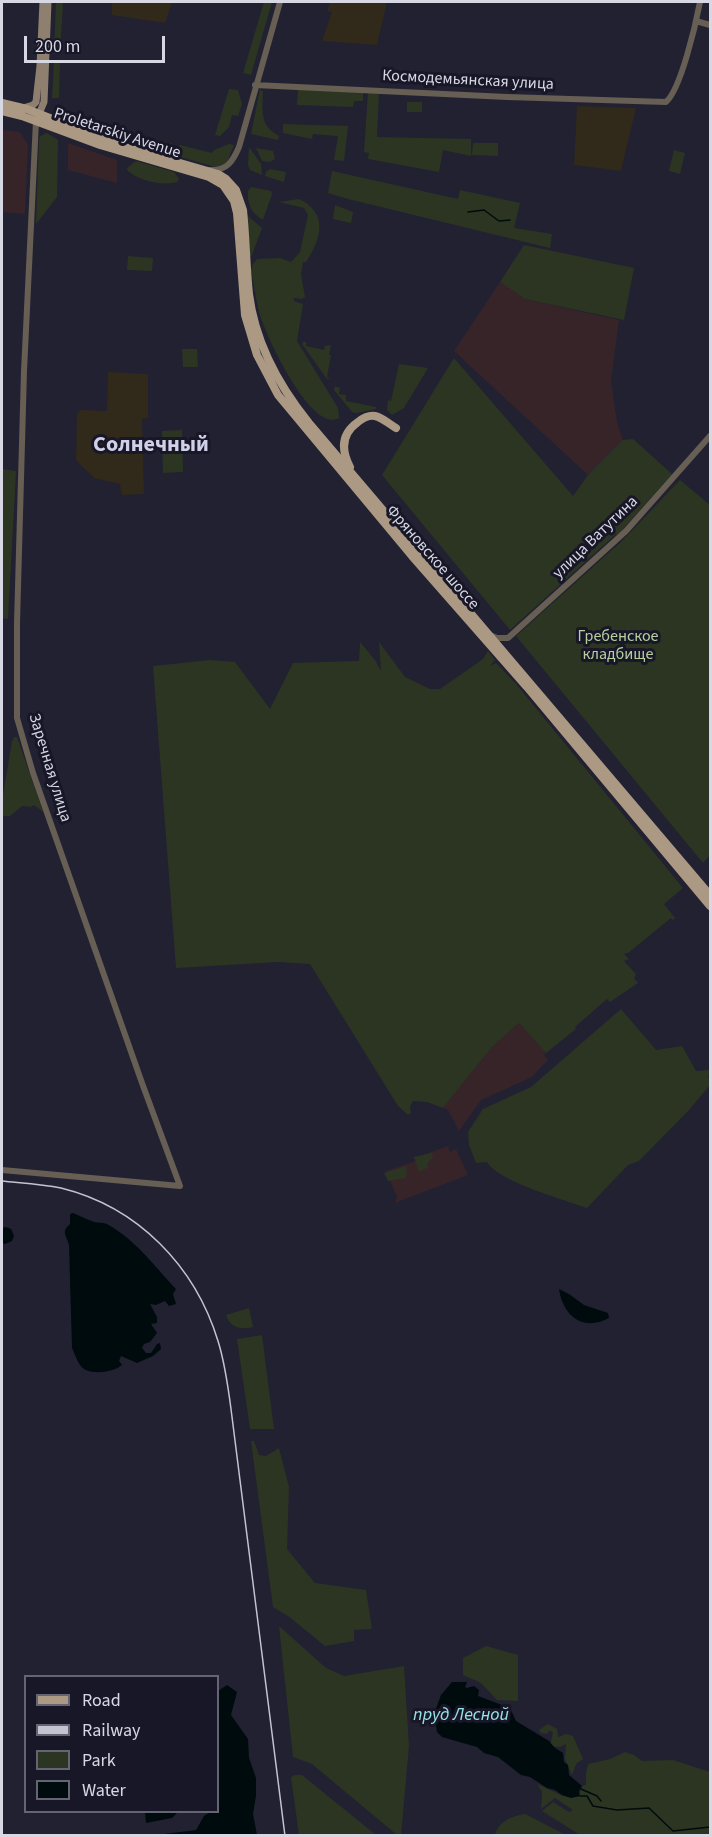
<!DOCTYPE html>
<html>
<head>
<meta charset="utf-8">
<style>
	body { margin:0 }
	#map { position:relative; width:712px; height:1837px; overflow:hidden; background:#212132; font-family:"Source Sans 3",sans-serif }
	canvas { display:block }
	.frame { position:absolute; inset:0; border:3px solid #d7d8e4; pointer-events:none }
	.legend { position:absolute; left:24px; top:1675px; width:195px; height:138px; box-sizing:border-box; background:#181728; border:2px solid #646473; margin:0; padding:8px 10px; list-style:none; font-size:18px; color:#d7d8e4 }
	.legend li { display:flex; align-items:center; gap:12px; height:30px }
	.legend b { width:30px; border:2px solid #646473 }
	.scale { position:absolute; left:24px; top:36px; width:141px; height:27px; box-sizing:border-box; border:3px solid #d7d8e4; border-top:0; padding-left:8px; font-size:18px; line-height:21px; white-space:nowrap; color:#d7d8e4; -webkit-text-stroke:4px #181728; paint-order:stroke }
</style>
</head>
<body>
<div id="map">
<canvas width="712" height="1837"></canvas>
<div class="frame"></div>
<ul class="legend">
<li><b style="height:8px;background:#ac9983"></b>Road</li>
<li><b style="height:8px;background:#c3c4d0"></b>Railway</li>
<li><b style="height:16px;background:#2c3522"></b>Park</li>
<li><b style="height:16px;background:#000b0d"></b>Water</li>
</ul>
<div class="scale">200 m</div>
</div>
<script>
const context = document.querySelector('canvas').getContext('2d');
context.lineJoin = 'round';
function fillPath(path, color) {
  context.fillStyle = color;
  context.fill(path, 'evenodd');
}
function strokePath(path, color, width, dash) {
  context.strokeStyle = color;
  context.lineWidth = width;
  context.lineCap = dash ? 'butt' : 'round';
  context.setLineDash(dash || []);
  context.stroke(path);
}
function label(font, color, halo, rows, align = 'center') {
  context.font = font + ' "Source Sans 3",sans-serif';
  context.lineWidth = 6;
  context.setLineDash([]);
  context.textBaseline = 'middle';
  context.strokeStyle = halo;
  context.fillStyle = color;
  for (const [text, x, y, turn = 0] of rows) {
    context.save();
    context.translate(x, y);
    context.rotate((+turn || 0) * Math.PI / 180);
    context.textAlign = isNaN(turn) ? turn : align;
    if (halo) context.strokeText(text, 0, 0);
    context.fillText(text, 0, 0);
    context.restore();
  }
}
fillPath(new Path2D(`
	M2,130L20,132L28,145L25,214L2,212Z
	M68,143L117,160V183L68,170Z
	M500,282L525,299L619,320L611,381L617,422L623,440L588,475L454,351Z
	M519,1023L546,1053L544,1055L548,1060L532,1077L481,1100L459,1131L448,1110L443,1108L492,1047Z
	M448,1146L450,1152L456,1149L468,1175L395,1203L397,1197L386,1171L416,1161L417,1157Z`), '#372429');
fillPath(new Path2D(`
	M112,2H172L165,23L112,15Z
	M330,2H387L377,45L322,41L332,12L327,11Z
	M577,106L636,108L621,171L574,165Z
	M108,372L148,374V418L142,419L144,494L122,495L120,484L94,478L76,460L77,413L80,410L107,411Z`), '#312919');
fillPath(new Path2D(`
	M56,2H63L60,54H54Z
	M264,2H272L251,75L243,73Z
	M54,61L60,62L59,98H52Z
	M229,89L238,90L242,104L238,116L232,115L229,127L220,136L215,135Z
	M260,89L263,92C262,111 260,126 279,136L278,140L251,134Z
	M298,89L363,92V101H354L353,107L297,105Z
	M368,92L379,93L377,137L471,139V156L443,150L439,172L368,159L369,153L364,152Z
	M407,102H422V112H407Z
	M283,124L348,126L344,161L334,160L338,136L313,134L312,139L283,133Z
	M100,125L122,131L125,136L130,133L148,137L150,141L155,139L173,144L176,148L180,145L212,153L214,150L229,144L234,145L227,162L218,167L212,166L98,133Z
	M47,133L58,140L57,197L36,224L39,140L40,136Z
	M473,143H498V156L472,155Z
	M249,147L261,164L262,175L250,170L248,165Z
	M256,148L273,151L275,159L270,162L262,161Z
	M674,150L685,153L680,174L669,171Z
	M136,161L174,172L179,179L177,182C162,186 140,181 128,171L127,168Z
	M270,169L286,172L284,182L265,176L266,172Z
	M332,171L458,199L460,190L520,203L514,228L552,234L550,248L348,199L328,193Z
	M251,187L271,191L272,194L263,220C251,213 247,204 248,191Z
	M299,199C329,213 321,240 306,262H303L301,275L305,297L302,299L294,298V301L303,304L297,341L338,408L339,418C311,434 265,334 259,312C256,299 254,285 251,271L253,264L257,259L280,258L291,262L300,252L308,215L304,208L279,202Z
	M335,205L353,212L351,223L333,219Z
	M248,216L262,228L252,255L249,258Z
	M524,245L634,268L624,320L525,299L500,282Z
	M128,256L153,258L152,271L127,270Z
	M303,342H306V346L324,350L325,346L331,345L329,355H331L327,377L330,379H327L302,344Z
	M182,349H197L198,367H183Z
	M454,358L573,496L588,475L623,440L633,439L672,474L618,535L616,534L510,630L382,475Z
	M399,364L428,368L404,408L392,415L387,410L388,400L391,401Z
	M335,386L340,388L339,394L346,395V401L376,407V409L356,413L352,412L334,390Z
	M182,430L183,472L163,473L162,431Z
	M2,469L16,471L8,619L2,618Z
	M680,480L710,505V855L703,863L516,636L623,540Z
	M360,642L375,660L381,671L379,642L405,677L430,689H440L483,659L488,651L495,660L490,666L496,663L517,685L683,888L664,904L675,918L673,920L671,918L628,953L624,954L629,959L624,961L636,974L634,978L638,983L610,1002L607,999L575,1027L576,1029L546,1053L519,1023L492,1047L443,1108L427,1102L413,1101L410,1106L411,1113L408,1115L398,1106L310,964L278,962L176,968L153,666L210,660L235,662L270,709L293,663L359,661Z
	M14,737H17L43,812L34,805L31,807L22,806L10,816H2V801L12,741Z
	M621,1009L656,1050L682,1046L696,1071L710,1070L708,1078H710V1085L689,1110L639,1161L628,1165L587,1208C565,1200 497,1181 487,1162L476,1163L469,1145L468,1132L483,1109L531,1087Z
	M432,1153L433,1157L427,1164L429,1167L419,1172L414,1157Z
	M407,1166L406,1178L388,1181L384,1173Z
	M249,1308L253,1327C240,1330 231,1328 226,1315Z
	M262,1335L274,1429H250L237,1339Z
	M251,1441H254L259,1455L266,1456L279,1448L289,1487L287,1549L315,1583L366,1590L372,1629L354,1630V1641L325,1646L288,1616L273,1607Z
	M279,1626L326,1668L344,1676L404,1666L409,1746L401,1835H397L312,1764L293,1757Z
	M486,1646L518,1655V1701L497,1700L481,1683L463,1675V1658Z
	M548,1724L557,1729L558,1737L566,1734L573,1736L583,1759L576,1764L572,1775L565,1759L566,1744L560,1747L550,1746L553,1733L550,1730L547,1734L541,1733L539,1730Z
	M625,1752L634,1755L642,1761L673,1760L710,1772V1835H580L542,1811L553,1802L569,1812L573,1810L555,1798L541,1809L542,1792L537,1784L563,1796L578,1797L582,1786L586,1785V1774L588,1764L610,1759Z
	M295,1775H302L376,1835H299L291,1777Z
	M525,1814L566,1835H495C499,1821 512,1816 525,1814Z`), '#2c3522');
fillPath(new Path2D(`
	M73,1213C80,1216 86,1219 94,1222C98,1223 102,1222 107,1224C137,1241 154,1266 176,1289L173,1294L176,1304L169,1306L165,1301L156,1305L150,1304L157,1317V1323L151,1324L157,1333L150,1342L144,1344L142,1348L146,1353H151L157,1344L160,1343L161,1349L153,1356L137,1363L121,1356L119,1361L122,1365C114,1372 94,1375 84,1369C78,1365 75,1354 72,1348L69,1245C66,1234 61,1232 70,1224V1214Z
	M6,1227L11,1229L14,1236L12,1241L5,1244L2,1243V1228Z
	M559,1289L569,1294L584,1305L608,1313L609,1318C583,1332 563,1316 559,1289Z
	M452,1682H467L465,1687L467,1688L474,1686L479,1690L478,1696L510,1708L516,1721L549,1741L555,1748L563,1753L564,1762L568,1765L569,1775L582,1786L579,1791L580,1796L571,1798L562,1795L555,1790L547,1788L530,1777L521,1775L498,1757L484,1753L477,1747L442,1737L437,1732L434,1714L441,1695Z
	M227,1685L237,1692L231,1715L248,1739L249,1758L256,1778V1796L253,1814L257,1835H156L196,1830L204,1816L210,1812H218L219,1799L218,1793V1691Z
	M145,1812H177V1813L172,1818L146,1823Z`), '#000b0d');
strokePath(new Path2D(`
	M468,212L484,210L499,221L510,220
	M581,1789L597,1796L601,1801
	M580,1796H587L593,1806L617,1810L649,1808L673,1831L710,1827`), '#000b0d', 1.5);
strokePath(new Path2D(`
	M696,21L710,25
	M255,85L507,97L666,102C681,89 696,23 700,2
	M210,170C227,171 233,161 239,147L280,2
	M490,635L497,638H508L626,531L710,436
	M2,1170L180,1186L142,1083L33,773L17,718V623L24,371L36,121`), '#675e54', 6);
strokePath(new Path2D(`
	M23,108L33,105L36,102L40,66L43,2
	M39,114L44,102L48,2`), '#8e7f6f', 7);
strokePath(new Path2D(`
	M2,103L27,109L118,145L218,174L226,179L236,190L243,210C246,238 246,266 249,294C255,342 279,386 309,423L710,895
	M2,111L22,116L100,145L209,177L223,185L234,201L237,213L245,315L257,355L278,395L412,556L527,687L710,906
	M350,467C341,450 341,434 358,422C363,418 369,415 375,416C383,418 389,424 396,428`), '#ac9983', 8);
strokePath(new Path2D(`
	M2,1181C21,1183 41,1184 61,1188C138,1207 195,1266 218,1341C225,1363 228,1386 231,1409L285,1836`), '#c3c4d0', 1.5);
label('16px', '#d7d8e4', '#181728', [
	["Космодемьянская улица",468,81,3],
	["Proletarskiy Avenue",117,134,18],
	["улица Ватутина",596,538,-44],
	["Фряновское шоссе",432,558,49],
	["Заречная улица",49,768,73]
]);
label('16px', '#b7d09d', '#181728', [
	["Гребенское",618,637],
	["кладбище",618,655]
]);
label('italic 18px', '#98e3e7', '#181728', [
	["пруд Лесной",461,1716]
]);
label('bold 22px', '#d0d1e9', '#181728', [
	["Солнечный",151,446]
]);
</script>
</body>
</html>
